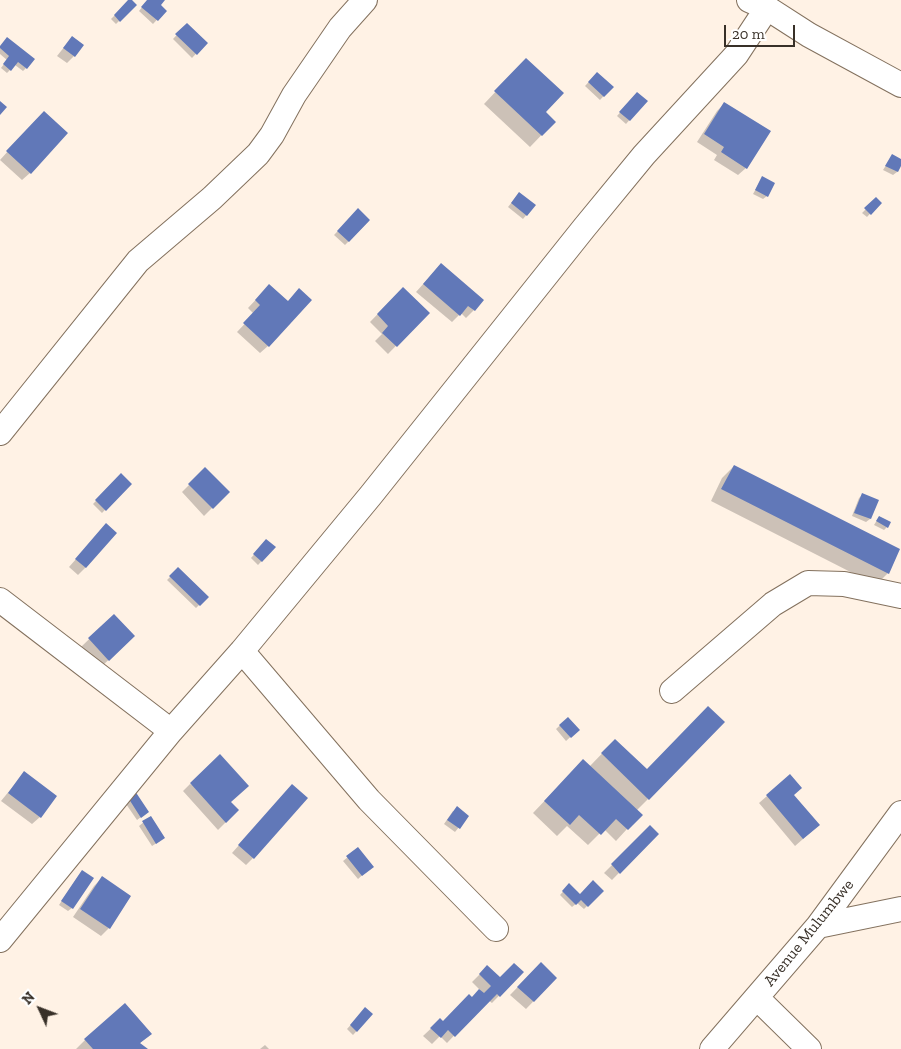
<!DOCTYPE html>
<html>
<head>
<meta charset="utf-8">
<style>
	body { margin:0 }
	#map { position:relative; width:901px; height:1049px; overflow:hidden; background:#fff2e5; font-family:"Zilla Slab",serif }
	canvas { display:block }
	.north { position:absolute; left:15px; top:984px; width:50px; height:50px; -webkit-text-stroke:4px #fff; paint-order:stroke; rotate:313deg; font-size:14px; font-weight:700; line-height:20px; text-align:center; color:#383028 }
	.north::after { content:''; display:block; margin:auto; width:18px; height:22px; background:#383028; clip-path:polygon(50% 0,100% 100%,50% 72%,0 100%) }
	.scale { position:absolute; left:724px; top:25px; width:71px; height:22px; box-sizing:border-box; border:2px solid #383028; border-top:0; padding-left:6px; font-size:15px; line-height:18px; white-space:nowrap; color:#383028; -webkit-text-stroke:4px #fff; paint-order:stroke }
</style>
</head>
<body>
<div id="map">
<canvas width="901" height="1049"></canvas>
<div class="north">N</div>
<div class="scale">20 m</div>
</div>
<script>
const context = document.querySelector('canvas').getContext('2d');
context.lineJoin = 'round';
function fillPath(path, color) {
  context.fillStyle = color;
  context.fill(path, 'evenodd');
}
function strokePath(path, color, width, dash) {
  context.strokeStyle = color;
  context.lineWidth = width;
  context.lineCap = dash ? 'butt' : 'round';
  context.setLineDash(dash || []);
  context.stroke(path);
}
function label(font, color, halo, rows, align = 'center') {
  context.font = font + ' "Zilla Slab",serif';
  context.lineWidth = 4.5;
  context.setLineDash([]);
  context.textBaseline = 'middle';
  context.strokeStyle = halo;
  context.fillStyle = color;
  for (const [text, x, y, turn = 0] of rows) {
    context.save();
    context.translate(x, y);
    context.rotate((+turn || 0) * Math.PI / 180);
    context.textAlign = isNaN(turn) ? turn : align;
    if (halo) context.strokeText(text, 0, 0);
    context.fillText(text, 0, 0);
    context.restore();
  }
}
fillPath(new Path2D(`
	M130,0L135,5L116,24L111,19Z
	M148,0H163L159,5L165,11L153,24L139,11Z
	M187,24L206,43L192,58L173,39Z
	M65,46L74,56L67,63L57,56Z
	M0,47L26,68L23,71L15,65L7,73L1,68L7,60L0,54Z
	M515,71L544,112L554,122L530,147L484,104Z
	M597,73L612,87L600,100L585,86Z
	M634,97L646,101L626,124L617,116Z
	M725,103L746,168L738,175L714,160L717,155L697,142L717,111Z
	M36,120L30,173L22,180L0,160Z
	M892,156L901,161L897,172L893,175L883,170Z
	M762,178L767,196L763,199L753,194Z
	M516,197L534,206L523,219L508,207Z
	M876,199L880,203L867,217L862,213Z
	M358,210L369,221L345,245L334,235Z
	M441,264L474,310L466,318L461,313L452,322L416,292Z
	M403,288L428,313L388,354L375,341L382,334L370,322Z
	M262,293L287,302L268,346L260,353L237,332L254,314L248,308Z
	M734,466L898,550L888,573L876,585L711,501L722,478Z
	M205,469L228,492L204,516L182,492Z
	M121,475L130,484L102,513L93,504Z
	M862,495L877,501L870,519L866,522L852,516L859,498Z
	M879,517L887,527L884,530L874,525Z
	M99,533L86,567L78,575L69,567Z
	M266,541L274,548L258,565L251,558Z
	M178,569L207,597L196,608L167,580Z
	M114,615L134,636L101,667L81,647Z
	M568,718L578,730L566,741L556,729Z
	M615,740L648,799L636,811L627,829L616,841L604,829L588,845L567,826L557,836L533,813L572,772L590,766Z
	M24,773L40,817L32,824L1,801Z
	M190,784L230,802L238,810L218,830L183,791Z
	M285,793L253,858L246,865L232,853Z
	M793,795L819,825L795,846L759,803L767,796Z
	M128,797L144,815L137,820L124,801Z
	M453,811L468,816L455,832L444,824Z
	M150,817L160,841L152,846L139,826Z
	M650,827L657,834L612,880L604,873Z
	M358,849L368,870L358,879L343,861Z
	M79,875L72,908L68,911L59,905Z
	M102,878L130,897L109,928L101,936L73,917L94,886Z
	M569,885L580,895L602,891L584,909L577,903L572,907L560,895Z
	M541,963L556,978L526,1009L510,995Z
	M487,967L500,979L522,972L492,1003L488,1000L447,1043L440,1036L432,1044L423,1036L440,1020L443,1023L480,990L472,982Z
	M365,1009L372,1014L353,1035L347,1029Z
	M150,1034L139,1044L146,1049H76L85,1040Z
	M265,1045L269,1049H260Z`), '#0003');
fillPath(new Path2D(`
	M128,0H132L137,5L120,22L114,15Z
	M147,0H165L161,5L167,11L158,21L141,7Z
	M187,23L208,43L197,55L175,34Z
	M72,36L84,45L75,57L63,48Z
	M7,37L35,59L27,69L18,62L11,71L3,64L9,56L0,48V46Z
	M526,58L564,93L546,112L556,122L542,136L494,91Z
	M597,72L614,87L604,97L588,82Z
	M637,92L648,101L630,121L619,112Z
	M0,101L7,107L0,115Z
	M724,102L771,131L747,169L721,152L724,147L704,134Z
	M44,111L68,133L31,174L6,151Z
	M892,154L901,159V166L898,172L885,166Z
	M762,176L775,183L768,197L755,190Z
	M519,192L536,205L527,216L511,203Z
	M876,197L882,203L871,215L864,208Z
	M358,208L370,220L349,242L337,231Z
	M441,263L484,300L475,311L468,306L460,316L423,284Z
	M269,284L288,301L299,288L312,300L269,347L243,323L260,305L255,300Z
	M403,287L430,313L397,347L382,333L388,326L377,314Z
	M734,465L900,549L889,574L721,489Z
	M205,467L230,492L213,509L188,484Z
	M121,473L132,484L106,511L95,500Z
	M862,493L879,500L871,519L854,513Z
	M879,516L891,522L888,528L876,521Z
	M106,523L117,533L86,568L75,559Z
	M266,539L276,547L262,562L253,554Z
	M178,567L209,597L200,606L169,576Z
	M114,614L135,636L109,661L88,638Z
	M708,706L725,722L649,800L601,753L615,739L647,769Z
	M568,717L580,730L571,738L559,725Z
	M220,754L249,786L231,802L239,810L226,823L190,783Z
	M583,759L643,815L628,830L616,819L601,835L579,815L570,825L544,801Z
	M24,771L57,796L41,818L8,793Z
	M790,774L802,788L794,795L820,825L803,839L766,795Z
	M292,784L308,798L254,859L238,845Z
	M135,791L149,812L141,818L127,796Z
	M457,806L469,816L460,829L447,820Z
	M151,816L165,838L156,844L142,821Z
	M650,825L659,834L620,874L611,864Z
	M358,847L374,867L362,876L346,856Z
	M82,870L94,878L73,909L61,901Z
	M102,876L131,896L110,929L80,909Z
	M593,880L604,891L588,907L581,900L576,905L562,891L569,883L580,894Z
	M541,962L557,978L534,1002L517,987Z
	M514,963L524,972L500,997L497,994L455,1037L448,1030L441,1038L430,1028L440,1018L443,1021L469,994L472,997L479,989L484,993L491,986L479,974L487,965L500,977Z
	M125,1003L152,1034L140,1043L148,1049H93L84,1039Z
	M365,1007L373,1014L357,1032L350,1025Z`), '#6178b8');
const street = new Path2D(`
	M749,0L767,8L809,35L901,85
	M0,433L138,261L212,198L258,154L272,135L294,95L340,28L365,0
	M0,600L171,731
	M242,651L369,800L496,929
	M672,691L773,604L808,583L844,584L901,596
	M818,926L901,909
	M0,940L171,731L242,651L371,495L584,228L644,155L736,55L767,8
	M757,998L809,1049
	M712,1049L818,926L901,813`);
strokePath(street, '#83715e', 26);
strokePath(street, '#fff', 24);
label('16px', '#383028', '#fff', [
	["Avenue Mulumbwe",809,933,-51]
]);
</script>
</body>
</html>
